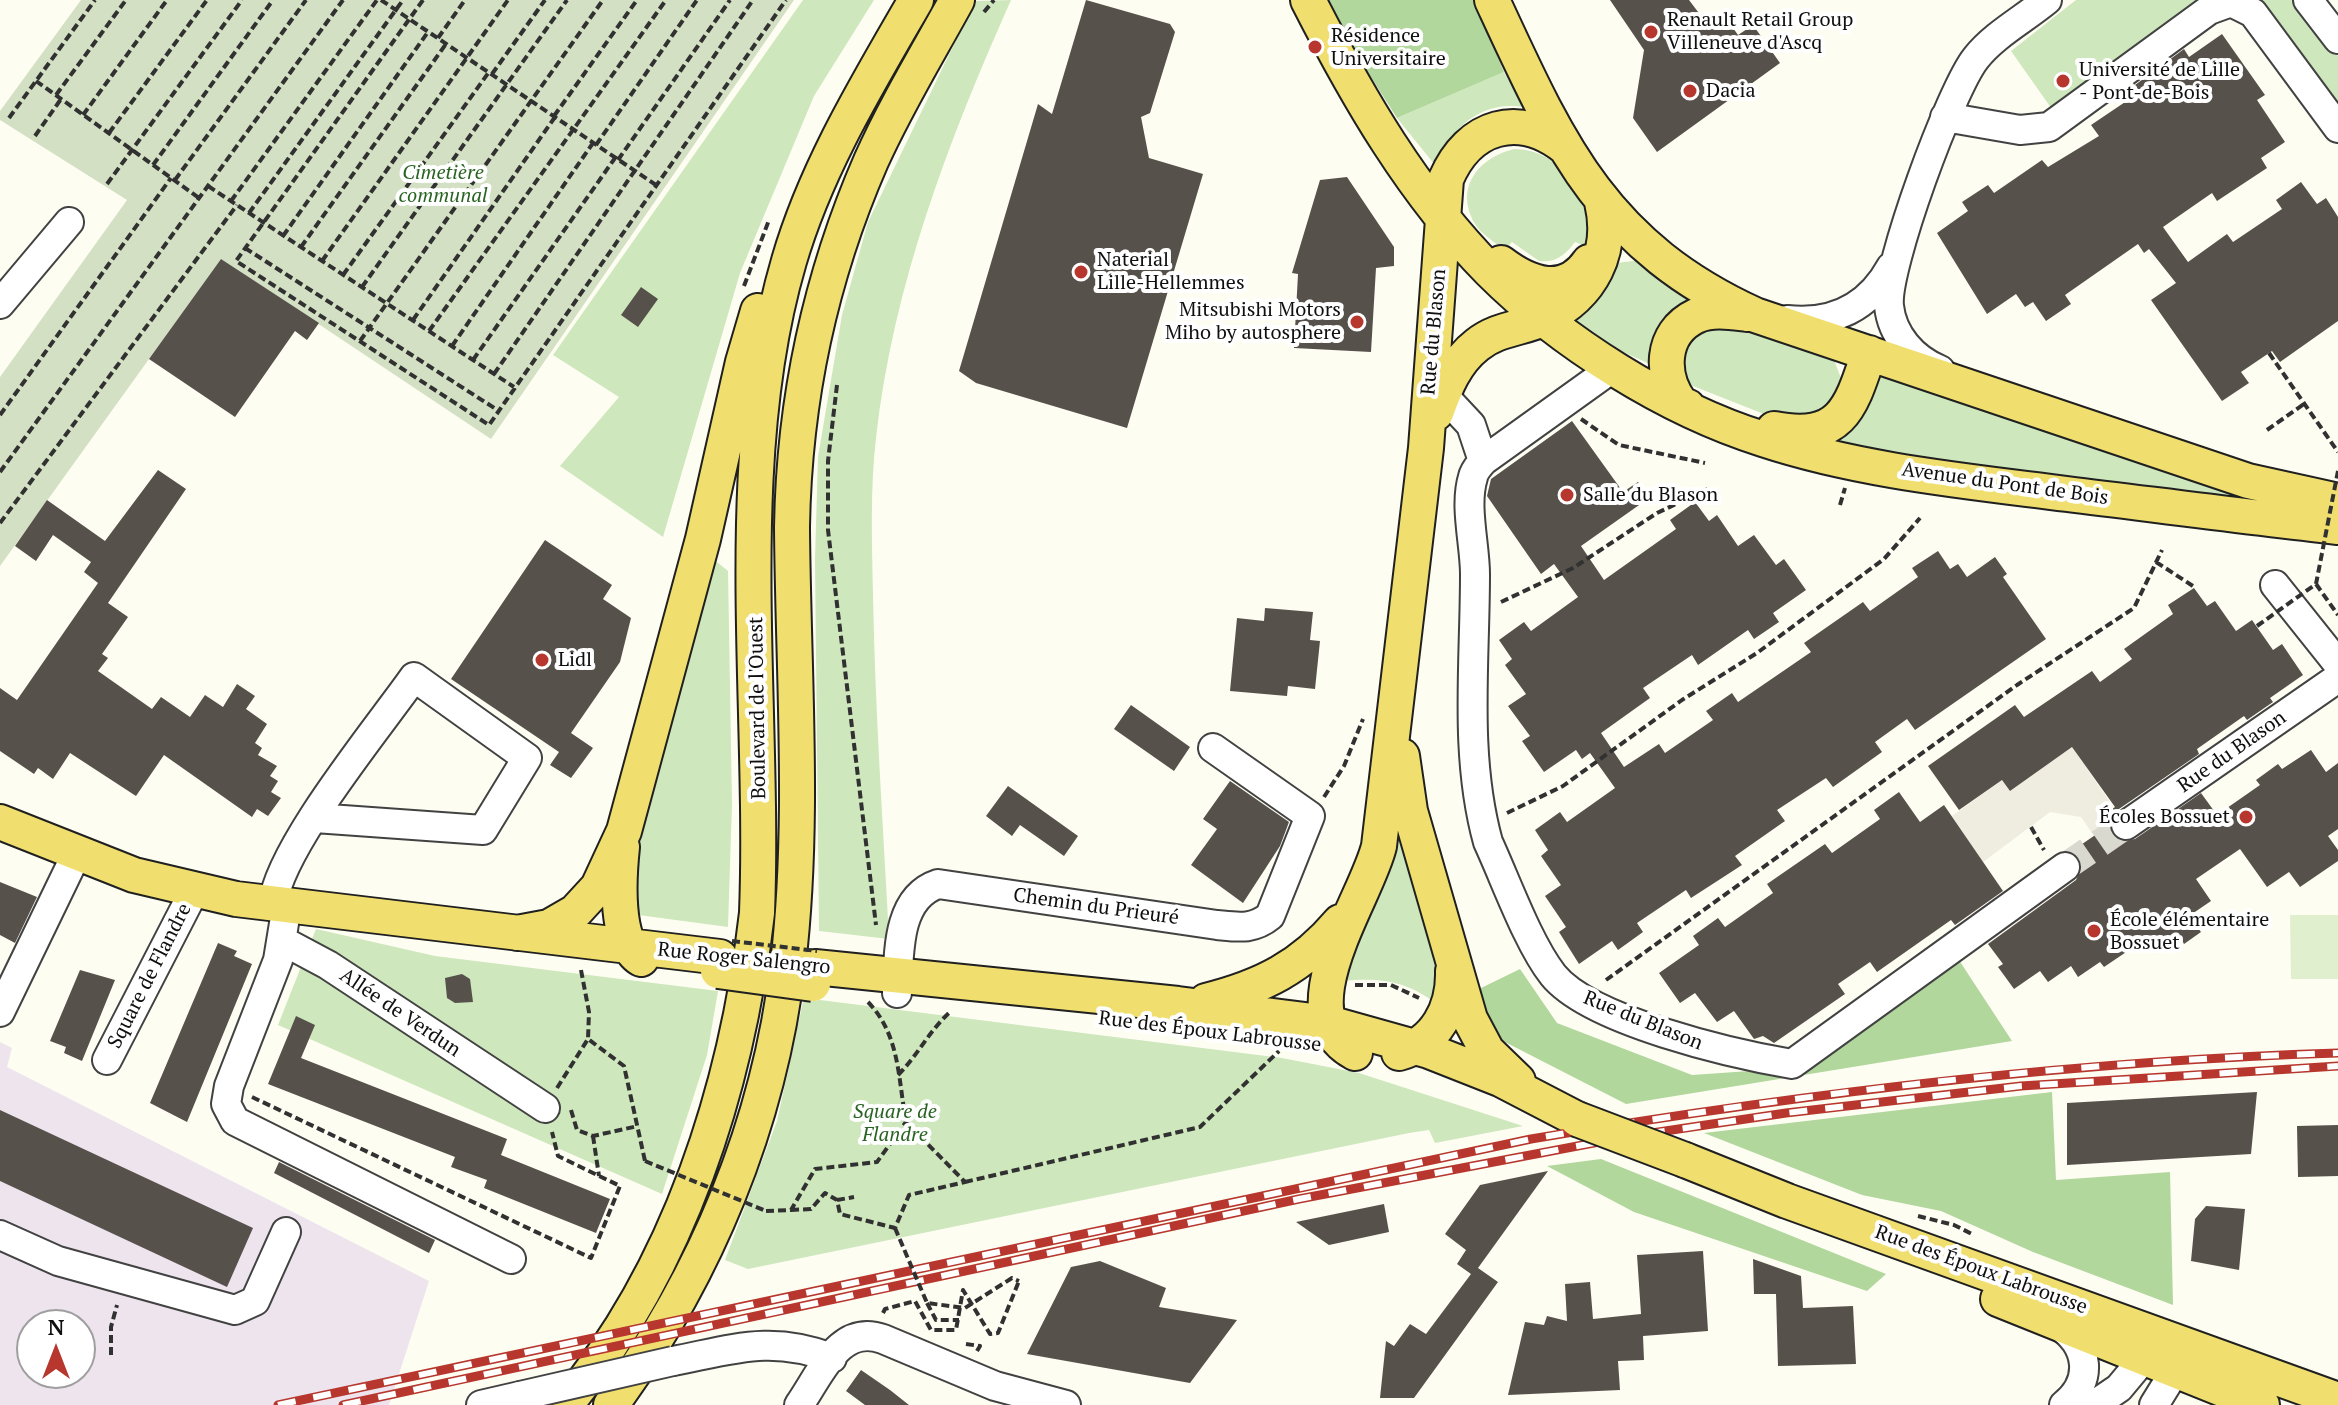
<!DOCTYPE html>
<html>
<head>
<meta charset="utf-8">
<style>
	body { margin:0 }
	#map { position:relative; width:2338px; height:1405px; overflow:hidden; background:#fefdf2; font-family:"PT Serif",serif }
	canvas { display:block }
	.north { position:absolute; left:16px; top:1309px; width:80px; height:80px; box-sizing:border-box; background:#fff; border:2px solid #9f9f9f; border-radius:50%; rotate:0deg; font-size:22px; font-weight:700; line-height:32px; text-align:center; color:#0f0f0f }
	.north::after { content:''; display:block; margin:auto; width:28px; height:36px; background:#b7372e; clip-path:polygon(50% 0,100% 100%,50% 72%,0 100%) }
</style>
</head>
<body>
<div id="map">
<canvas width="2338" height="1405"></canvas>
<div class="north">N</div>
</div>
<script>
const context = document.querySelector('canvas').getContext('2d');
context.lineJoin = 'round';
function fillPath(path, color) {
  context.fillStyle = color;
  context.fill(path, 'evenodd');
}
function strokePath(path, color, width, dash) {
  context.strokeStyle = color;
  context.lineWidth = width;
  context.lineCap = dash ? 'butt' : 'round';
  context.setLineDash(dash || []);
  context.stroke(path);
}
function label(font, color, halo, rows, align = 'center') {
  context.font = font + ' "PT Serif",serif';
  context.lineWidth = 8;
  context.setLineDash([]);
  context.textBaseline = 'middle';
  context.strokeStyle = halo;
  context.fillStyle = color;
  for (const [text, x, y, turn = 0] of rows) {
    context.save();
    context.translate(x, y);
    context.rotate((+turn || 0) * Math.PI / 180);
    context.textAlign = isNaN(turn) ? turn : align;
    if (halo) context.strokeText(text, 0, 0);
    context.fillText(text, 0, 0);
    context.restore();
  }
}
fillPath(new Path2D(`
	M0,1042L12,1048L7,1067L429,1281L389,1405H0ZM32,1325H80V1373H32Z`), '#ede4ed');
fillPath(new Path2D(`
	M803,0H874L814,96L740,273L663,537L560,466L619,397L553,355Z
	M1011,0C949,139 893,285 876,438C870,489 872,543 873,595C875,710 883,824 889,939L819,931L815,559L818,457L842,315L868,222L975,1Z
	M2076,0H2197L2054,112L2011,51Z
	M2252,0H2296L2338,56V115Z
	M1504,72L1523,107C1480,100 1451,129 1435,165L1397,118Z
	M1514,149C1561,149 1597,201 1585,246L1575,242C1565,255 1556,263 1539,261L1512,242L1504,250C1495,242 1481,234 1475,224C1454,188 1478,158 1514,149Z
	M1641,260L1694,298L1653,348L1650,364L1585,335L1565,318L1608,264Z
	M1738,323L1834,360L1844,386L1831,414L1789,424L1688,384L1680,375L1679,344L1694,329Z
	M1879,368L2272,501L2270,506L1817,442Z
	M712,558L728,571L732,804L728,927L631,914L637,846Z
	M1395,814L1445,968L1438,1005C1408,981 1380,977 1343,981Z
	M316,929L435,956L718,991L707,1055L662,1194L278,1025Z
	M820,1000L1282,1058L1359,1073L1523,1126L1435,1143L1429,1130L1409,1133L748,1269L725,1260L777,1121L803,1002Z`), '#cee7bd');
fillPath(new Path2D(`
	M1322,0H1474L1504,72L1397,118Z
	M1955,954L2012,1041L1626,1104L1501,1040L1475,991L1520,969L1557,1023L1692,1075L1793,1068Z
	M2052,1092L2056,1180L2170,1172L2173,1305L2033,1252L1941,1211L1862,1195L1704,1133Z
	M1601,1159L1886,1274L1867,1291L1634,1212L1547,1166Z`), '#b1d79d');
fillPath(new Path2D(`
	M81,0H794L491,439L221,259L0,566V377L127,200L0,120V111Z`), '#d3e0c3');
fillPath(new Path2D(`
	M2338,915V979H2291L2290,915Z`), '#e0efce');
fillPath(new Path2D(`
	M2072,747L2114,808L2098,819L2104,829L2094,836L2081,817L2050,812L1983,862L1952,816L2002,780L2010,791Z`), '#efece0');
fillPath(new Path2D(`
	M1086,0L1170,24L1175,32L1150,113L1141,117L1149,158L1203,174L1127,428L976,383L959,371L1038,104L1052,114Z
	M1610,0H1689L1711,29L1726,18L1738,35L1753,25L1780,63L1657,152L1633,118L1644,50Z
	M2222,34L2265,95L2257,100L2285,142L2261,158L2267,168L2217,201L2212,193L2163,227L2188,262L2227,234L2233,242L2282,209L2276,200L2301,182L2317,204L2326,198L2338,217V321L2280,362L2272,351L2241,372L2249,383L2222,401L2151,300L2176,283L2149,249L2144,253L2138,244L2065,295L2071,304L2046,321L2033,302L2025,307L2016,294L1987,314L1937,233L1968,211L1962,202L1988,185L1994,193L2042,160L2048,167L2099,136L2091,125L2140,92L2135,85L2184,49L2189,57Z
	M1347,177L1394,247V266L1376,268L1371,352L1294,348L1298,274L1292,273L1320,180Z
	M221,259L319,323L307,340L295,331L235,417L149,359Z
	M641,287L658,299L638,327L621,315Z
	M1572,421L1623,492L1638,482L1649,498L1581,546L1604,580L1676,529L1670,520L1695,502L1709,521L1717,515L1738,546L1754,535L1776,565L1784,559L1806,590L1773,613L1779,622L1754,639L1748,630L1698,665L1692,655L1643,688L1650,698L1601,733L1624,767L1659,744L1665,753L1713,720L1706,711L1732,693L1738,702L1811,652L1804,643L1863,602L1870,611L1918,577L1912,568L1938,551L1950,569L1958,564L1967,577L1995,557L2007,574L2003,577L2046,639L1915,730L1907,719L1875,742L1882,752L1833,787L1826,778L1777,810L1785,821L1735,856L1742,865L1691,898L1686,890L1637,923L1643,932L1618,950L1612,941L1579,964L1559,932L1566,927L1545,896L1561,885L1541,856L1548,850L1535,830L1560,812L1567,822L1615,788L1590,753L1582,759L1576,750L1544,772L1522,741L1530,736L1508,706L1526,694L1505,665L1512,659L1499,640L1524,622L1531,631L1578,597L1554,564L1541,574L1487,496L1491,479Z
	M158,470L186,489L108,603L128,617L102,654L108,658L98,671L152,709L161,697L190,717L205,695L223,707L237,684L255,696L246,709L267,724L255,743L262,748L258,755L277,766L270,776L278,781L271,792L281,798L268,816L257,809L252,817L164,755L136,796L70,753L53,779L38,768L34,774L0,751V688L17,700L98,583L84,572L91,562L53,535L36,561L15,546L47,500L105,541Z
	M545,540L612,585L603,599L631,618L620,662L571,733L593,748L571,778L550,765L559,752L451,679Z
	M2194,588L2207,606L2215,601L2236,631L2252,620L2273,650L2282,644L2303,675L2270,698L2273,702L2247,720L2244,716L2197,749L2199,754L2116,811L2110,818L2112,834L2120,841L2135,839L2201,793L2217,815L2260,785L2256,780L2278,764L2282,769L2311,750L2326,772L2338,763V829L2328,836L2338,850V861L2300,887L2289,872L2267,887L2240,849L2196,879L2211,901L2189,916L2201,932L2184,944L2181,938L2158,953L2147,938L2104,967L2100,962L2078,977L2071,966L2048,982L2040,971L2014,989L1998,967L2003,964L1988,944L2076,880L2082,865L2072,851L2104,829L2098,819L2115,807L2072,747L2010,791L2002,780L1959,810L1928,766L2015,705L2024,717L2092,671L2100,682L2132,659L2124,649L2173,614L2168,605Z
	M1265,608L1313,612L1310,640L1320,641L1315,689L1288,686L1287,696L1230,691L1237,618L1264,621Z
	M1131,705L1190,747L1174,771L1114,729Z
	M1230,781L1289,822L1280,846L1243,903L1191,865L1217,829L1203,819Z
	M1008,786L1078,836L1064,856L1020,825L1012,836L986,816Z
	M1899,792L1920,822L1944,805L2003,891L1955,925L1951,920L1877,972L1870,962L1838,984L1845,994L1774,1043L1763,1036L1754,1039L1734,1011L1717,1022L1695,993L1680,1003L1659,973L1699,945L1693,936L1718,918L1725,927L1773,893L1767,884L1825,844L1832,853L1880,819L1874,810Z
	M0,882L37,897L15,943L0,935Z
	M218,943L237,951L234,956L252,964L187,1122L150,1103Z
	M80,970L115,980L82,1061L64,1053L66,1047L50,1041Z
	M462,974L470,979L473,1002L455,1003L447,998L445,978Z
	M296,1016L315,1025L301,1058L507,1139L501,1155L610,1199L596,1233L484,1188L487,1180L451,1167L455,1157L268,1084Z
	M2257,1092L2251,1154L2067,1165V1103Z
	M0,1110L253,1228L227,1287L0,1181Z
	M2338,1125V1176L2298,1177L2297,1126Z
	M279,1162L435,1240L429,1253L274,1173Z
	M1548,1171L1478,1268L1498,1282L1414,1398H1380L1386,1341L1394,1346L1410,1324L1426,1334L1471,1274L1457,1264L1466,1250L1445,1234L1480,1185Z
	M1384,1204L1389,1232L1329,1245L1296,1222Z
	M2206,1206L2245,1209L2239,1270L2191,1261L2195,1219Z
	M1703,1251L1708,1331L1643,1336L1644,1360L1618,1361L1620,1390L1508,1395L1525,1322L1544,1325L1547,1316L1567,1321L1565,1284L1590,1282L1593,1319L1641,1314L1637,1255Z
	M1753,1259L1801,1276L1803,1308L1853,1306L1856,1364L1778,1366L1776,1294H1754Z
	M1100,1261L1166,1288L1159,1307L1237,1320L1190,1383L1027,1354L1071,1267Z
	M861,1370L890,1390L909,1405H865L846,1391Z`), '#57514c');
strokePath(new Path2D(`
	M2065,867L2126,825`), '#dad9d0', 28, [28, 14]);
const minor = new Path2D(`
	M2308,0L2338,39
	M1945,117L2020,130L2049,127L2209,10L2231,2L2253,13L2338,128
	M0,304L69,222
	M1787,320C1833,325 1869,307 1891,267
	M1940,370C1913,359 1892,335 1889,306C1885,268 1951,89 1976,58C1994,35 2024,19 2047,0
	M1443,395L1471,425L1483,461C1479,466 1474,471 1473,477C1464,506 1475,544 1475,574C1475,664 1464,755 1488,842C1506,881 1528,943 1553,975C1590,1021 1733,1054 1792,1064L2065,867
	M1483,461L1614,367
	M2275,585L2338,664
	M2126,825L2338,678
	M273,904C279,848 378,728 414,677L527,758L483,830L315,818
	M287,905L278,960L229,1086L226,1104L235,1121L511,1259
	M283,941L328,965L545,1108
	M897,993C899,955 896,898 938,884L1217,925C1238,927 1253,930 1270,916L1310,816L1213,748
	M0,1012L77,853
	M107,1060L194,891
	M0,1235L58,1261L235,1310L255,1301L286,1232
	M2058,1325C2089,1345 2094,1381 2064,1405
	M673,1361C735,1349 771,1335 832,1358
	M481,1405L520,1396
	M799,1405C821,1374 839,1323 883,1339L995,1386L1066,1405
	M2094,1405L2119,1388L2144,1358L2175,1341V1371L2154,1405`);
const major = new Path2D(`
	M1308,0C1358,98 1413,193 1490,271C1561,342 1667,409 1763,439C1860,471 1966,481 2067,494C2157,505 2248,517 2338,527
	M1492,0C1559,145 1602,245 1755,315L2248,481L2338,501
	M1501,263C1530,285 1565,297 1589,262
	M1688,407L1681,404C1660,376 1660,333 1696,316C1712,309 1730,312 1747,314
	M1436,413C1445,388 1455,362 1477,345C1498,328 1522,329 1545,318C1592,295 1614,252 1602,202
	M1774,429C1842,442 1851,407 1869,353
	M1402,756L1410,811L1470,1019L1487,1051L1518,1081
	M0,822L134,875L236,899L720,957
	M622,847C619,875 614,943 641,959
	M517,933L549,927L575,912L598,887L624,831L703,539L743,362L758,311
	M815,967L1178,1004L1329,1023L1429,1051L1500,1079L1577,1119
	M1206,1001C1262,987 1302,967 1340,922
	M1355,1053C1282,1014 1367,898 1379,846L1426,448L1446,179C1469,125 1519,111 1565,147
	M1399,1053C1436,1043 1454,1008 1453,971
	M1685,1160L1787,1201L2338,1400
	M1998,1299L2262,1405
	M565,1405C680,1269 737,1086 757,913C765,702 729,465 789,261C816,168 868,83 916,0
	M611,1405C706,1276 769,1124 788,964C805,820 793,672 792,527C794,400 820,278 871,161C896,105 928,53 957,0`);
strokePath(minor, '#424242', 32);
strokePath(major, '#202020', 38);
strokePath(new Path2D(`
	M381,0L656,185
	M423,0L236,261L489,425L786,0
	M984,12L994,0
	M438,38L465,0
	M492,74L545,0
	M36,81L199,198
	M56,95L126,0
	M83,115L167,0
	M554,116L637,0
	M9,118L95,0
	M109,133L207,0
	M35,136L61,99
	M596,145L697,0
	M618,160L730,0
	M153,165L273,0
	M175,180L306,0
	M107,184L242,0
	M208,186L514,387
	M231,201L377,0
	M249,213L403,0
	M283,236L428,32
	M301,247L446,44
	M245,248L499,411
	M322,261L508,0
	M343,275L489,72
	M744,286L769,220
	M362,287L567,0
	M413,320L555,117
	M429,331L666,0
	M360,341L603,0
	M452,346L593,143
	M2269,353L2338,452
	M473,360L615,158
	M494,374L753,0
	M837,385L828,461V530L876,925
	M0,415L171,178
	M1581,419L1619,445L1705,463
	M2267,430L2304,404
	M0,472L343,0
	M1840,505L1845,488
	M0,523L237,205
	M2156,562L2196,588
	M2316,584L2338,615
	M1501,602L1573,568L1657,513L1710,488
	M1324,797L1344,766L1363,719
	M1507,813L1563,786L1682,700L1757,653L1884,559L1920,518
	M2031,827L2044,850
	M581,970L589,1012L588,1039
	M1606,980L2017,685L2134,608L2162,550
	M1355,985H1391L1419,998
	M868,1002C900,1035 898,1078 906,1122
	M898,1075C918,1055 929,1031 950,1012
	M557,1088L588,1039L624,1066L645,1161
	M252,1097L591,1258L620,1186L558,1156L552,1132
	M571,1110L577,1130L593,1136L638,1126
	M593,1136L599,1176
	M965,1182L1200,1127L1279,1051
	M837,1200L854,1197
	M766,1211L791,1210L815,1169L877,1162L906,1122L965,1182L909,1195L895,1228L840,1214L837,1200L825,1193L811,1209L791,1210
	M1918,1216L1954,1225L1974,1235
	M927,1303L936,1320H959
	M883,1313L885,1309L915,1301L931,1330H956L963,1290L990,1334L998,1333L1019,1281
	M966,1344L980,1346L977,1351
	M111,1355V1327L117,1305`), '#313131', 4, [8, 4]);
strokePath(minor, '#fff', 28);
strokePath(major, '#f0df6f', 34);
const rail = new Path2D(`
	M278,1405L1531,1139C1798,1094 2067,1061 2338,1053
	M343,1405L1299,1199L1625,1137L1786,1113L2021,1086L2338,1066`);
strokePath(rail, '#b7372e', 9);
strokePath(rail, '#fff', 6, [18]);
const minorBridge = new Path2D(`
	M520,1396L673,1361`);
const majorBridge = new Path2D(`
	M718,971L813,984
	M1577,1119L1685,1160`);
strokePath(minorBridge, '#424242', 32, []);
strokePath(majorBridge, '#202020', 38, []);
strokePath(new Path2D(`
	M2257,626L2316,584L2338,471
	M732,941L817,951
	M645,1161L766,1211
	M895,1228L927,1303L965,1308L1012,1278L1019,1281`), '#313131', 4, [8, 4]);
strokePath(minorBridge, '#fff', 28);
strokePath(majorBridge, '#f0df6f', 34);
for (const [x, y, r, color] of [
	[1651,32,8,"#b7372e"],
	[1315,47,8,"#b7372e"],
	[2063,81,8,"#b7372e"],
	[1690,91,8,"#b7372e"],
	[1081,272,8,"#b7372e"],
	[1357,322,8,"#b7372e"],
	[1567,495,8,"#b7372e"],
	[542,660,8,"#b7372e"],
	[2246,817,8,"#b7372e"],
	[2094,931,8,"#b7372e"]
]) {
  const dot = new Path2D();
  dot.arc(x, y, r, 0, 2 * Math.PI);
  context.fillStyle = color;
  context.fill(dot);
  strokePath(dot, '#fff', 3);
}
label('20px', '#0f0f0f', '#fff', [
	["Renault Retail Group",1667,20],
	["Villeneuve d'Ascq",1667,43],
	["Résidence",1331,36],
	["Universitaire",1331,59],
	["Université de Lille",2079,70],
	["- Pont-de-Bois",2079,93],
	["Dacia",1706,91],
	["Naterial",1097,260],
	["Lille-Hellemmes",1097,283],
	["Mitsubishi Motors",1341,310,"right"],
	["Miho by autosphere",1341,333,"right"],
	["Salle du Blason",1583,495],
	["Lidl",558,660],
	["Écoles Bossuet",2230,817,"right"],
	["École élémentaire",2110,920],
	["Bossuet",2110,943]
], 'left');
label('italic 20px', '#296322', '#fff', [
	["Cimetière",443,173],
	["communal",443,196],
	["Square de",895,1112],
	["Flandre",895,1135]
]);
label('20px', '#0f0f0f', '#fff', [
	["Rue du Blason",1434,332,-85],
	["Avenue du Pont de Bois",2005,484,8],
	["Boulevard de l'Ouest",758,708,-91],
	["Rue du Blason",2232,752,-35],
	["Chemin du Prieuré",1096,907,8],
	["Rue Roger Salengro",744,959,6],
	["Square de Flandre",150,976,-63],
	["Allée de Verdun",400,1013,34],
	["Rue du Blason",1643,1021,22],
	["Rue des Époux Labrousse",1210,1032,7],
	["Rue des Époux Labrousse",1981,1270,20]
]);
</script>
</body>
</html>
